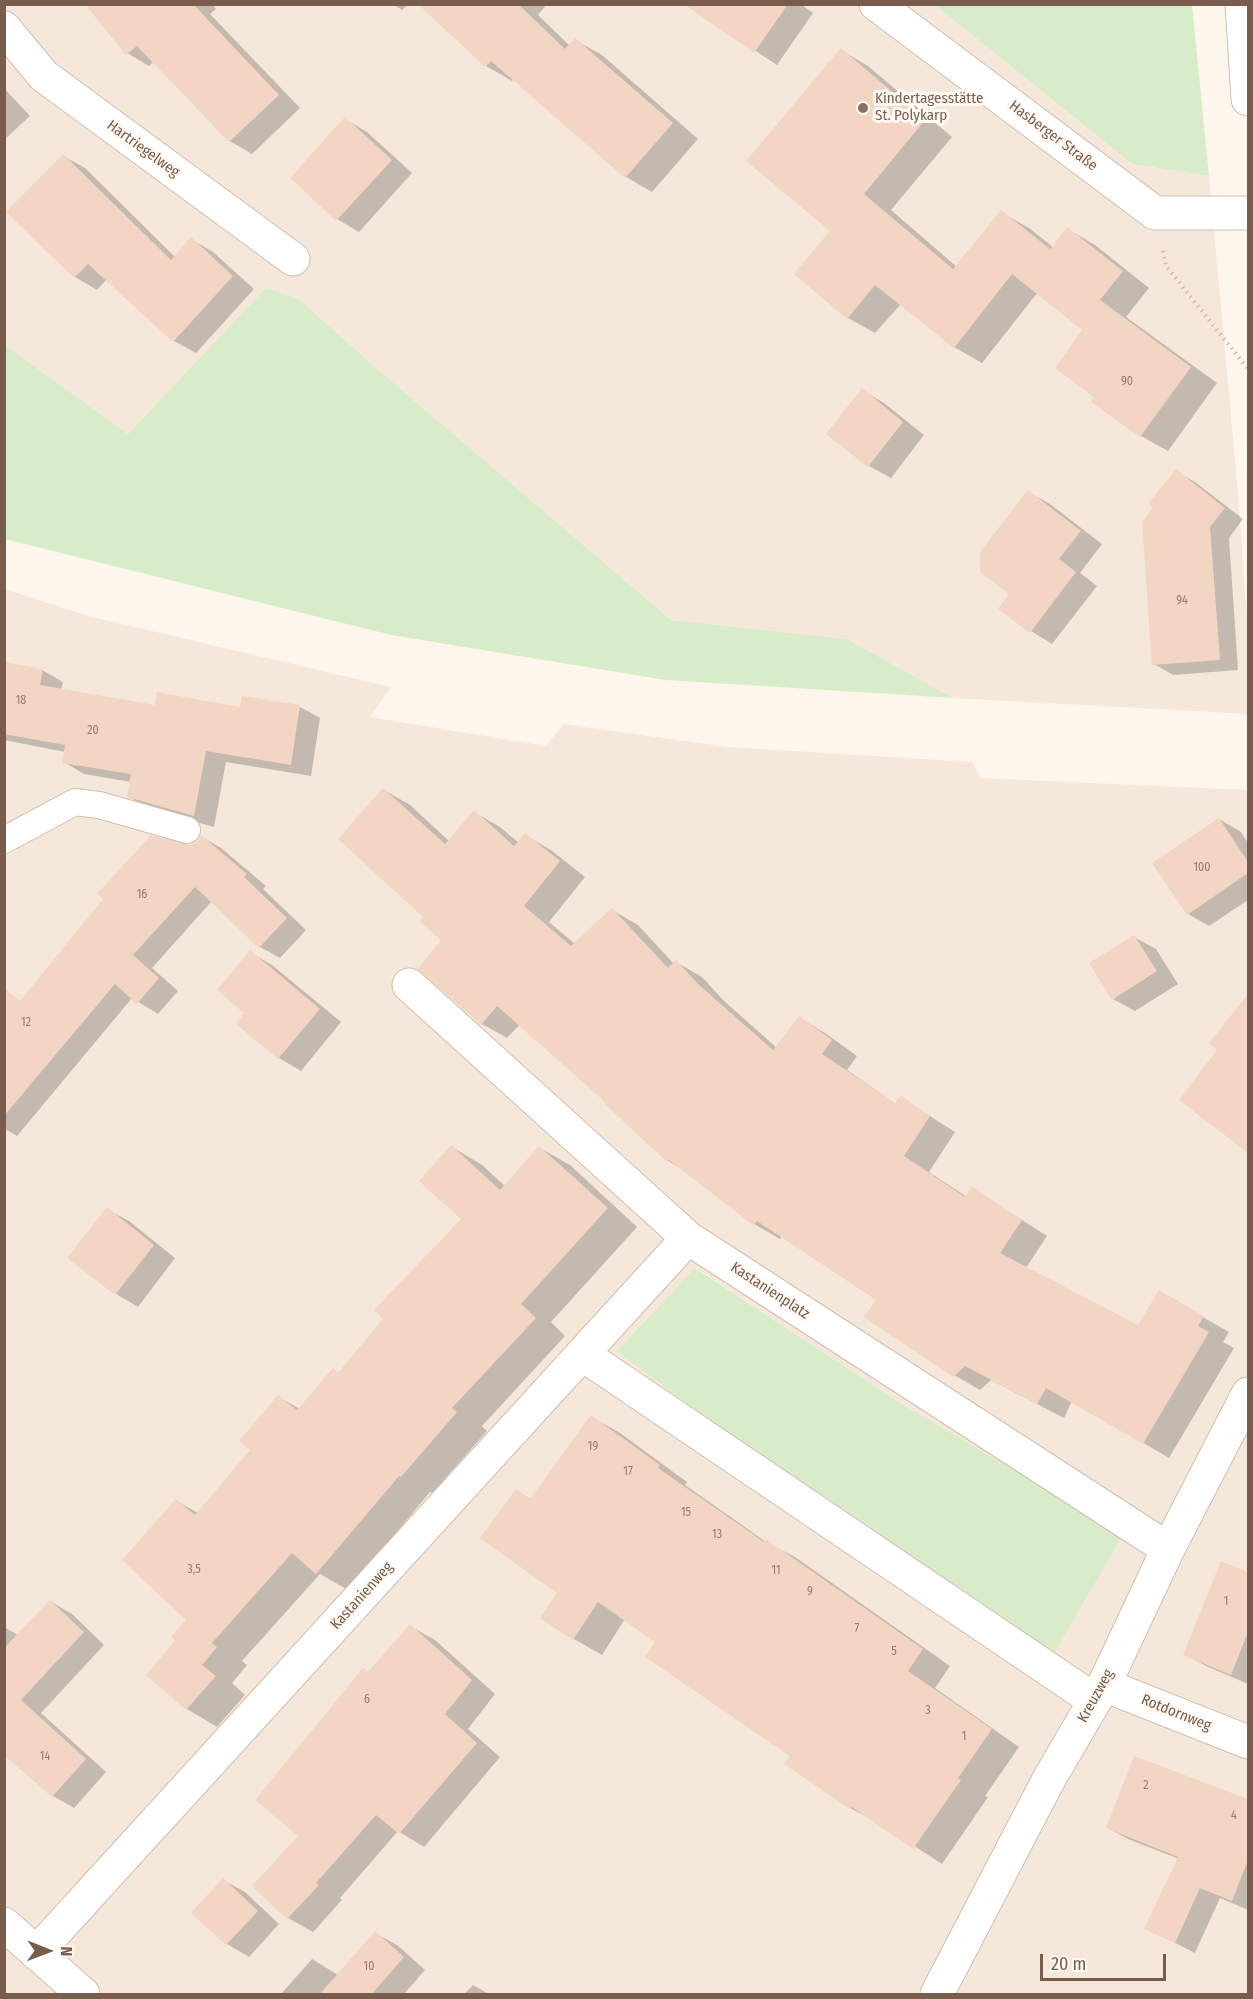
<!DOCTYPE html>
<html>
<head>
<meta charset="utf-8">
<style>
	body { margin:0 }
	#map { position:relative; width:1253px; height:1999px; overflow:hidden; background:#fdf6ec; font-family:"Fira Sans Condensed",sans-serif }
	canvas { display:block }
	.frame { position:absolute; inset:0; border:6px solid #7a5c4d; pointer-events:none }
	.north { position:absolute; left:18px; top:1921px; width:60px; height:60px; -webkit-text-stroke:4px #fffaf3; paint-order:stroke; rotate:91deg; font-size:16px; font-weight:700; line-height:24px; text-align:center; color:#7a5c4d }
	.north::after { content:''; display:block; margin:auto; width:21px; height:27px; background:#7a5c4d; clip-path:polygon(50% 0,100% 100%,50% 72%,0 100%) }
	.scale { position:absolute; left:1040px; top:1954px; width:126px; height:27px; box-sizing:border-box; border:3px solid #7a5c4d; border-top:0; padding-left:8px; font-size:18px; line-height:21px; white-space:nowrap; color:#7a5c4d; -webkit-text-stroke:4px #fffaf3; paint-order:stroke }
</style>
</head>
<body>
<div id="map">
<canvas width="1253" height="1999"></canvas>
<div class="frame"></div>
<div class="north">N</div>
<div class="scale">20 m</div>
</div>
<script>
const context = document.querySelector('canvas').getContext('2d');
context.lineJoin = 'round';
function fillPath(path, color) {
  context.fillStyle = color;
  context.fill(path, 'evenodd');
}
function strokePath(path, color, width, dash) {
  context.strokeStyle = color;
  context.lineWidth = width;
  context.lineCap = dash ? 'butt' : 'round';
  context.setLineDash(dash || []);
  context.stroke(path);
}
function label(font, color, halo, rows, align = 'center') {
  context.font = font + ' "Fira Sans Condensed",sans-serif';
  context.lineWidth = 6;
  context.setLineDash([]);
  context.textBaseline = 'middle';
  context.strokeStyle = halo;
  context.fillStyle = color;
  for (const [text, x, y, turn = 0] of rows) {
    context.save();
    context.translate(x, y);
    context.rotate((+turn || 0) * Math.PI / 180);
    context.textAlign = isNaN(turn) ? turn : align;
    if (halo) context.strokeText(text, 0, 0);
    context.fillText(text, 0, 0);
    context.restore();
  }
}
fillPath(new Path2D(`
	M5,5H935L1132,164L1209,176L1237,481L1248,632V714L953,698L847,639L671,620L375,367L299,299L266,289L128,434L5,345Z
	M5,589L88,616L391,687L370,717L546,746L563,724L728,747L972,762L981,778L1248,790V1994H5ZM696,1268L902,1404L1122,1534L617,1351Z`), '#f5e8da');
fillPath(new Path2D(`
	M935,5H1192L1209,176L1132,164Z
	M266,288L299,299L375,367L671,620L847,639L953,698L666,680L391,635L5,539V345L128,434Z
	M695,1268L902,1404L1123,1534L1053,1655L762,1460L617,1351Z`), '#d8ecc9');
fillPath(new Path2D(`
	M87,4H212L216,9L210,14L300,108L252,154L230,141L153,62L149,66L127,53Z
	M393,4H408L402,10Z
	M449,4H547L538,15L570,46L575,40L602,55L698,139L652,192L626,177L514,79L512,81L486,66Z
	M720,4H800L813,13L777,65L709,20Z
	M841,50L868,66L952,137L891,210L957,267L1001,212L1029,228L1053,247L1068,229L1095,245L1149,288L1126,317L1217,383L1168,451L1141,436L1096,397L1084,329L1038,292L982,363L954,347L901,304L875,333L848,318L832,231Z
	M4,88L30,116L4,140Z
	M345,119L367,132L412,173L359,232L337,219Z
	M63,156L85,168L175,257L191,239L213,252L254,289L196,353L174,341L107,279L97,290L75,277L8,212Z
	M862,390L884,403L924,435L891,478L869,466Z
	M1176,471L1195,482L1243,519L1229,538L1238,670L1173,675L1154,664Z
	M1028,492L1050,504L1102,544L1080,573L1097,586L1052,644L1031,631L1011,594Z
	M4,664L42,670L63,682L61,690L156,707L242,709L300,707L320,718L311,776L226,762L214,827L150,809L129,797L131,782L84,774L64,762L65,752L4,740Z
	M384,790L410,805L449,841L474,812L500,827L519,843L525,835L551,850L585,877L549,922L575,944L612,910L638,925L674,964L676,962L702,977L724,1001L777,1048L800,1018L825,1033L857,1056L847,1070L896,1104L900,1097L955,1132L929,1172L967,1197L972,1188L1047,1236L1026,1268L1138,1327L1159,1292L1229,1332L1223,1342L1234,1348L1169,1458L1072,1401L1064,1418L991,1380L980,1390L954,1375L878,1299L782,1236L780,1239L754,1224L684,1170L668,1161L607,1102L520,1024L507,1038L482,1024L443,940L425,917Z
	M1219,819L1241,832L1248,843V900L1209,926L1188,914Z
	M202,837L221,848L266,886L263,889L306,930L280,958L260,947L212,901L152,968L178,991L158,1014L132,998L17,1136L7,1130L4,1133V1008L21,1002L190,846L198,842Z
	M1134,937L1156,949L1178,984L1135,1011L1113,999Z
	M250,952L272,965L341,1022L301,1071L279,1058L247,1013Z
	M1248,997V1151L1181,1100L1219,1050L1211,1043Z
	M452,1147L482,1165L505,1186L540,1148L570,1165L637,1227L551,1322L565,1336L482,1426L487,1431L432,1493L430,1492L348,1590L320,1574L242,1661L247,1665L232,1683L245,1695L217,1727L187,1709L148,1674L177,1641L188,1620L177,1501L198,1513L252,1449L279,1397L300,1409L339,1374L385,1319L463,1219Z
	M107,1209L129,1221L175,1258L138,1307L116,1294L69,1258Z
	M592,1417L620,1433L687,1482L685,1485L742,1525L766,1542L795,1557L950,1666L935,1688L1019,1747L985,1796L988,1797L942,1864L879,1823L850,1808L657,1641L625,1619L602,1655L574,1639L559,1593L516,1491L531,1499Z
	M1222,1563L1248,1574V1684L1206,1666L1185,1654Z
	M50,1601L72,1614L104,1645L41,1713L106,1772L74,1808L53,1796L4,1754V1627L18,1635Z
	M410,1626L435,1640L495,1694L468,1729L500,1757L424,1847L398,1831L340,1898L342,1900L313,1932L288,1918L254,1886L300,1835L369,1673Z
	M1135,1758L1248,1801V1910L1220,1898L1195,1953L1146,1928L1179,1859L1128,1839L1108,1828Z
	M223,1880L245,1892L279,1924L249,1957L227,1944L193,1913Z
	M375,1933L397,1945L425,1970L404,1994H281L312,1959L338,1975Z
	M473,1985L489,1994H464Z`), '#0003');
fillPath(new Path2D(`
	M85,4H193L279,95L229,142L137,46L126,55Z
	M418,4H518L565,49L575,38L673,123L625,178L491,61L485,67Z
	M684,4H788L754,53Z
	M841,48L925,120L864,194L953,269L1001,210L1050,249L1067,227L1123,271L1100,300L1191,367L1140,437L1091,402L1094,397L1055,368L1082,330L1012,274L954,348L875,285L847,319L794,274L830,231L746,161Z
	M345,117L392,160L336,221L290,178Z
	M63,154L171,260L191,237L233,276L173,342L88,264L74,278L6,212Z
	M862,388L903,422L868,467L826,434Z
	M1176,469L1225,508L1210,527L1220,660L1152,665L1142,522L1153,507L1148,504Z
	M1028,490L1081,531L1059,559L1076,572L1030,633L998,609L1009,594L980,572V552Z
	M4,662L43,669L40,685L155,705L157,692L240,707L242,696L300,705L291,765L206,751L194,816L127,797L131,774L62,763L65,745L4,734Z
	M383,788L445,844L474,810L514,846L525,833L560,861L524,906L571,946L612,908L668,968L676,960L698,984L773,1050L799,1016L832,1040L822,1054L895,1103L900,1095L930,1116L904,1156L965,1197L972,1186L1022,1220L1000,1253L1138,1325L1159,1290L1204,1316L1198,1326L1209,1332L1143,1444L1046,1388L1037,1404L965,1366L953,1377L864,1317L876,1300L757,1221L753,1225L669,1160L667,1162L604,1103L605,1102L497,1006L481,1025L418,969L441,940L420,922L423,917L338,839Z
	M1219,818L1248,862V873L1187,915L1152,863Z
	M151,835L190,845L197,841L201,835L247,874L244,877L287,918L259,948L195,887L133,955L159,978L137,1004L115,984L4,1116V988L20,1001L103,899L97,894Z
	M1134,935L1157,971L1112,1000L1089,963Z
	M250,950L320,1009L278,1059L236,1024L244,1013L217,990Z
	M1248,994V1153L1179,1100L1217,1050L1209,1043Z
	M451,1145L500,1190L539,1146L608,1208L521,1304L536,1318L452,1408L457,1412L401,1477L399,1476L316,1574L292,1553L212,1643L217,1647L202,1665L216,1676L186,1710L146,1675L175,1641L171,1637L186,1620L122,1560L176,1499L195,1515L250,1450L239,1441L278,1395L297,1410L333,1368L338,1373L383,1319L374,1310L461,1219L419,1181Z
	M107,1207L154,1245L115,1295L67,1258Z
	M591,1415L660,1465L658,1468L714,1507L764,1542L766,1539L923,1649L908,1671L992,1729L958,1778L961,1780L913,1849L852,1807L850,1809L784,1764L790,1756L645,1657L655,1642L598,1602L573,1640L540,1618L557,1593L480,1538L516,1489L530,1499Z
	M1221,1561L1248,1572V1632L1231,1675L1183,1655Z
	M50,1600L84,1632L21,1700L86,1759L52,1797L4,1755V1648Z
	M410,1624L472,1680L445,1714L477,1743L399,1834L376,1815L316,1883L319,1885L287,1919L252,1886L298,1836L255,1800L363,1668L368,1672Z
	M1134,1756L1248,1799V1860L1232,1901L1200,1888L1175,1943L1144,1929L1178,1857L1106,1828Z
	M223,1878L258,1911L226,1945L191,1913Z
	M375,1931L404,1957L371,1995H319Z`), '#f3d5c3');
const service = new Path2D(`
	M4,840L75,802L99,805L187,830`);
const minor = new Path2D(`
	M876,4L1155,213H1248
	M1242,4L1248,99
	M4,28L44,76L293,259
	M409,985L688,1238L1168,1549
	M582,1354L1094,1700
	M1104,1685L1248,1742
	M4,1924L83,1994
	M36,1953L688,1238
	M937,1994L1049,1779L1104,1685L1168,1549L1248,1394`);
strokePath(service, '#d1beb0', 28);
strokePath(minor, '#d1beb0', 35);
strokePath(new Path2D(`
	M1163,251L1166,266L1248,369`), '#d9b8a5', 4, [1.5, 4.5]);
strokePath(service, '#fff', 26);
strokePath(minor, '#fff', 33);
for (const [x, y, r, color] of [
	[863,108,6,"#8d6e63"]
]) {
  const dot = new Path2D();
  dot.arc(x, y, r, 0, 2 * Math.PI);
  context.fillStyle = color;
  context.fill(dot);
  strokePath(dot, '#fffaf3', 2);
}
label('12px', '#987a6a', null, [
	["90",1127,382],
	["94",1182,601],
	["18",21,701],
	["20",93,731],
	["100",1202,868],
	["16",142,895],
	["12",26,1023],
	["19",593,1447],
	["17",628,1472],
	["15",686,1513],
	["13",717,1535],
	["3,5",194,1570],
	["11",776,1571],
	["9",810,1592],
	["1",1226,1602],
	["7",857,1629],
	["5",894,1652],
	["6",367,1700],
	["3",928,1711],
	["1",964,1737],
	["14",45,1757],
	["2",1146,1786],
	["4",1234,1816],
	["10",369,1967]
]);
label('15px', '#785e54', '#fffaf3', [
	["Kindertagesstätte",875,99],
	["St. Polykarp",875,116]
], 'left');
label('15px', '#7a5c4d', '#fffaf3', [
	["Hasberger Straße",1053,136,37],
	["Hartriegelweg",143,149,36],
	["Kastanienplatz",770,1291,33],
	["Kastanienweg",362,1596,-48],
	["Kreuzweg",1096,1696,-61],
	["Rotdornweg",1176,1713,22]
]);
</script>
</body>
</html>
